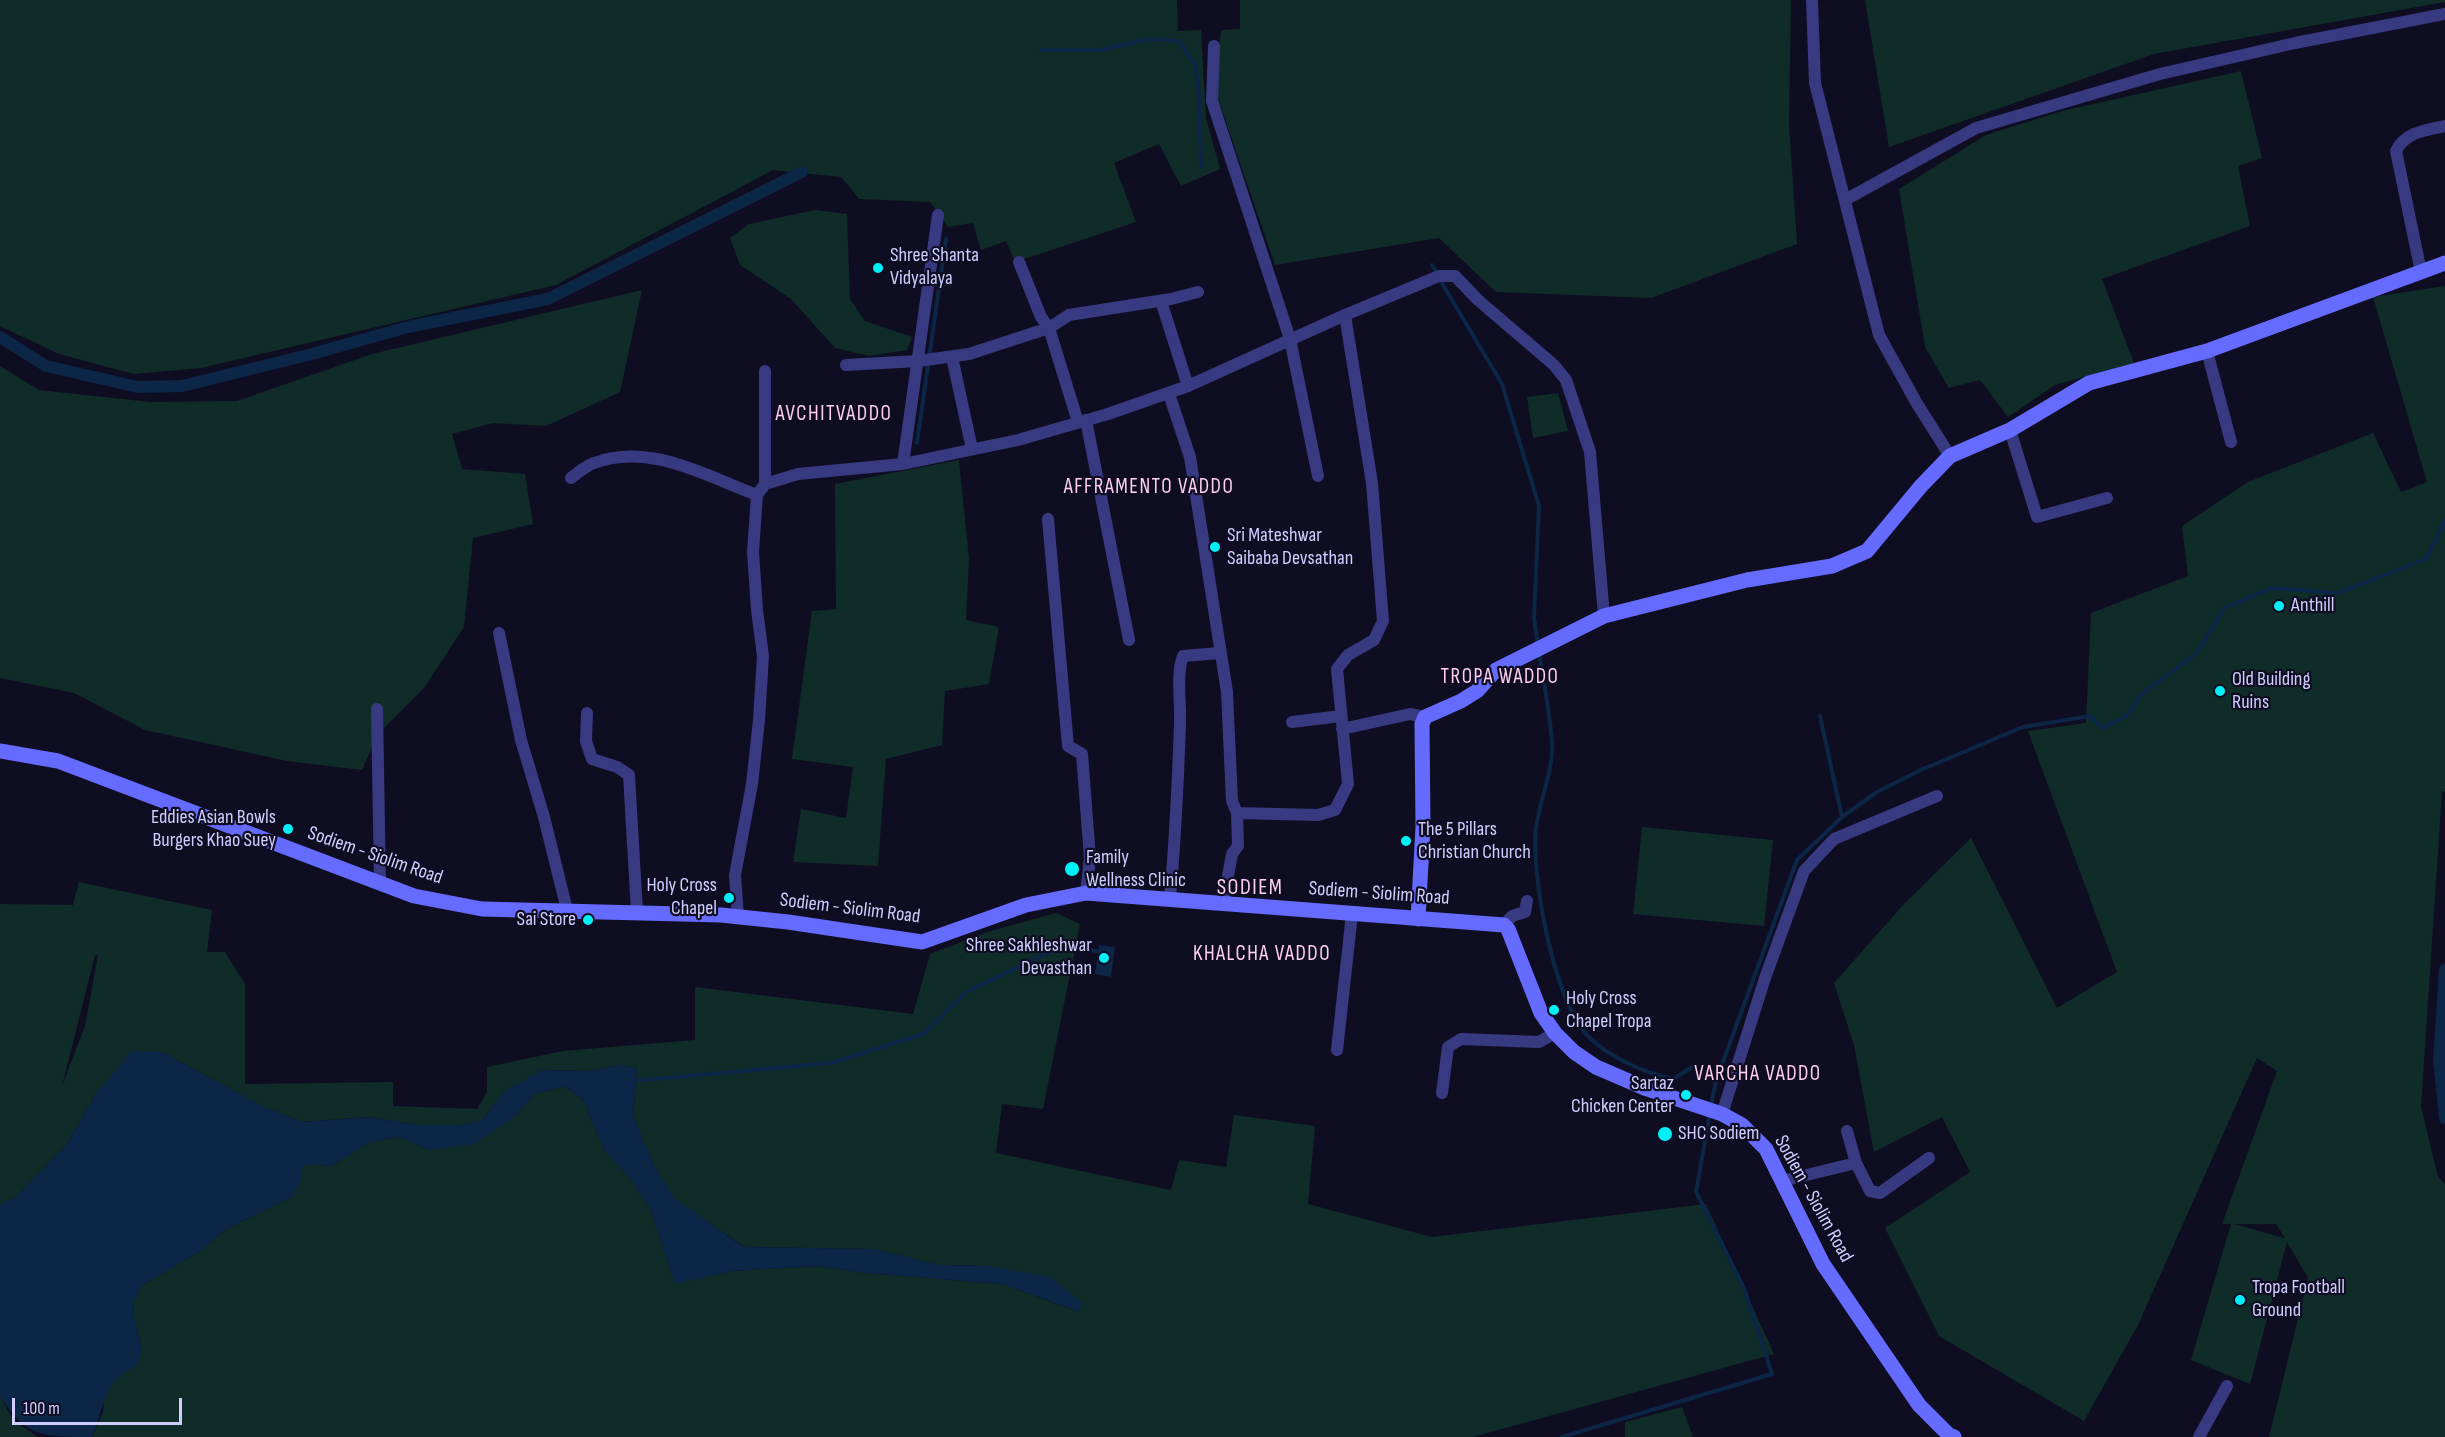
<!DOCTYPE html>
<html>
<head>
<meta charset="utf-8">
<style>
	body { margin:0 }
	#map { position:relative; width:2445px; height:1437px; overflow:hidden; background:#0f0d22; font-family:"Sofia Sans Condensed",sans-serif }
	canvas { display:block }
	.scale { position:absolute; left:12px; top:1398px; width:170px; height:27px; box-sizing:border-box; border:3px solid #d0ceff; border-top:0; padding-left:8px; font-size:18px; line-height:21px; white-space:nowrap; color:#d0ceff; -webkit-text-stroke:4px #0f0d22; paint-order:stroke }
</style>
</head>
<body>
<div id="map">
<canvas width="2445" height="1437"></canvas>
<div class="scale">100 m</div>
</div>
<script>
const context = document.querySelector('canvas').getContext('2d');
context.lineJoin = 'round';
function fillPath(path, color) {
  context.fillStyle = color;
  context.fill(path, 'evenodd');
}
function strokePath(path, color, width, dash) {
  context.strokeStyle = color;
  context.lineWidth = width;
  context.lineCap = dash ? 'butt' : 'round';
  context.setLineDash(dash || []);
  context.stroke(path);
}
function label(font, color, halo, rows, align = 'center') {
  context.font = font + ' "Sofia Sans Condensed",sans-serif';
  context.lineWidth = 4.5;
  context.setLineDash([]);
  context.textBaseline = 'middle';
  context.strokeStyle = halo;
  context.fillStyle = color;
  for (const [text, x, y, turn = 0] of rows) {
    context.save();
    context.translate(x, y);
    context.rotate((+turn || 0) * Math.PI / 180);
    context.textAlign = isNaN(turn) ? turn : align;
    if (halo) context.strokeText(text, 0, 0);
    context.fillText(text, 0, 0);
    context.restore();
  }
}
fillPath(new Path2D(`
	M0,0H1177L1178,31L1201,30L1206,118L1220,169L1181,186L1159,144L1114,163L1136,222L1015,262L1006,241L981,250L973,223L948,227L930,202L859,199L841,177L773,170L556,285L201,368L134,374L59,354L0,326Z
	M1240,0H1791L1789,125L1797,244L1651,298L1496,292L1439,238L1275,265L1215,90L1221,30L1240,29Z
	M1865,0H2445V2L2154,54L1889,147Z
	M2241,71L2262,158L2238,166L2250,226L2102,279L2134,363L2055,385L2008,417L1980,380L1949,388L1925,347L1899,189L1986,135L2062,111Z
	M815,210L847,214L850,299L865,321L912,337L907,350L869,356L835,348L791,299L740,265L730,238L749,224Z
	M2445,286V791L2442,792L2421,1107L2438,1177L2445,1184V1437H2269L2308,1278L2287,1242L2250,1384L2191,1360L2231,1224H2222L2277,1071L2257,1058L2138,1325L2084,1421L1939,1336L1885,1228L1970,1172L1942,1117L1874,1152L1854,1045L1834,983L1903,905L1971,838L2057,1008L2117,972L2028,731L2086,723L2091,613L2188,576L2182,526L2248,482L2373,433L2401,492L2427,482L2373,297ZM2234,1224H2276L2285,1238H2284Z
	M642,290L620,392L546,426L493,423L452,434L462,469L525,474L533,524L473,538L464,627L424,688L378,734L362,770L287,761L145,730L74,693L0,678V366L39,390L150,402L237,401L372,354Z
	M1558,393L1568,431L1533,438L1527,397Z
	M959,460L969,558L966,620L999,627L989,684L945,691L942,745L886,759L878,866L793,862L801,809L846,818L853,767L792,759L812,611L836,609L835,484Z
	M1642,827L1773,840L1764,926L1633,914Z
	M79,882L212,910L207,952H225L245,984V1084L393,1082V1106L477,1109L487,1092V1067L563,1051L695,1040V987L913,1014L930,954L987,932L1056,913L1080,924L1043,1109L1002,1104L996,1153L1171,1190L1179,1160L1226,1167L1234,1115L1315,1126L1308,1204L1432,1237L1706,1204L1774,1354L1473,1437H92L103,1412L104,1397L111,1382L142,1348L133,1317L134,1300L141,1286L200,1251L228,1228L292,1197L302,1163L331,1166L368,1143L399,1137L430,1150L514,1117L535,1094L565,1086L583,1100L605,1151L630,1178L650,1208L675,1283L731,1271L818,1266L866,1273L1002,1284L1079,1312L990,1266L938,1265L874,1249L745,1247L674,1199L653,1164L633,1116L637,1068L619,1065L590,1071L543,1070L506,1090L481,1121L459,1125H418L369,1117L302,1122L264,1107L162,1052L97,1092L67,1144L18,1195L0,1205V904L73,905ZM95,955H98L85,1026L62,1086Z
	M0,1396L13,1420L38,1437H0Z
	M1682,1407L1693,1437H1625V1422Z`), '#102c29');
fillPath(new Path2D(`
	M1099,945L1115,947L1111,977L1095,974Z
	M132,1051L162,1052L264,1107L302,1122L369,1117L418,1125H459L481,1121L506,1090L543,1070L590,1071L619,1065L637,1068L633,1116L653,1164L674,1198L744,1247L874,1249L938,1265L990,1266L1049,1277L1081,1301L1080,1312L1002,1284L866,1273L818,1266L731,1271L675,1284L650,1208L630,1178L605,1151L583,1100L565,1086L535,1094L514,1117L474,1144L430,1150L399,1137L368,1143L331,1166L303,1164L300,1183L292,1197L228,1228L200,1251L141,1286L134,1300L133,1316L142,1348L138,1365C101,1382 106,1404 92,1437C42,1437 26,1437 0,1396V1205L18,1195L67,1144L97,1092Z`), '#0c2647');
strokePath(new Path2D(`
	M1041,50H1100L1149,39L1179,41L1195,64L1199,96L1201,167
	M1432,265L1437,273
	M1440,280L1502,384L1539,506L1534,617L1538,646
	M917,443L946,239
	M1539,653C1544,683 1550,713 1552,743C1554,769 1539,802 1536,828C1531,877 1553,991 1583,1030C1601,1054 1644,1073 1673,1079L1692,1067L1716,1081
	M1820,716L1842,817
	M632,1081L831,1063L923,1034L966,992L1047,953L1078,948L1103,952
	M1711,1105L1716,1081L1797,860L1842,817L1877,792L1923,769L2023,727L2090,716L2103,728L2128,715L2140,695L2197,653L2224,608L2273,588L2338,593L2426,559L2445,520
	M1562,1437L1772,1374L1744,1288L1696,1192L1710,1113`), '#0c2647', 4);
strokePath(new Path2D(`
	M0,337L46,366L138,387L182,386L308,355L408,327L548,299L802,172
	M2445,970L2439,1060L2445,1118`), '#0c2647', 12);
strokePath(new Path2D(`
	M1812,0L1815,83L1879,335L1916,402L1950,456
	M1214,46L1212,101L1290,339L1318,476
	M1845,200L1976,128L2160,74L2295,43L2445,14
	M1019,262L1041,317L1049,328L1078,422
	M2421,272L2396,151C2405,132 2426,130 2445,126
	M1161,301L1188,386
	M2207,351L2231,442
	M952,357L972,449
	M846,365L918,361L969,354L1049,328L1069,315L1171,299L1198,292
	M765,371V484
	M1169,394L1190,457L1227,692L1232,801L1237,813L1318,815L1335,810L1348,784L1337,669L1348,655L1374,640L1383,621L1372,483L1345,315
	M1086,420L1129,640
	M2010,430L2037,517L2107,498
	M903,464L938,215
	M571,478C578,473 585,466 594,463C649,442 706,476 757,495
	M1048,519L1068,746L1082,754L1090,858L1086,893
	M499,633L521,740L544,817L567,910
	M377,709L380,883
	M587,713L586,741L592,759L617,767L629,775L637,912
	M1292,722L1341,716
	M1342,729L1410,714L1425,717
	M1170,899C1175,841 1178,783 1180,724C1181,705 1176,673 1183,656L1219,653
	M1223,903L1232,854L1238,846L1237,813
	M738,917L735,875L752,784L759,720L763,656L757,610L753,552L757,495L765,484L798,474L903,464L1018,440L1108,414L1188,386L1345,315L1439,276H1455L1478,300L1554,365L1566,380L1590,452L1604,616
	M1504,925L1512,916L1525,912L1527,901
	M1337,1050L1352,914
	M1442,1093L1448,1047L1461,1039L1539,1042L1555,1033
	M1722,1114L1765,978L1804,871L1834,839L1937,796
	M1847,1131L1856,1163
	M1782,1181L1856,1163L1870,1191L1880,1193L1929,1158
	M2199,1437L2227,1386`), '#383a81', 12);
strokePath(new Path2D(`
	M0,751L58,761L414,896L482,909L721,915L788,922L922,942L1026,905L1086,893L1504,925L1508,929L1541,1013L1555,1033L1574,1052L1596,1067L1647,1089L1722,1114L1742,1125L1766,1149L1823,1264L1919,1405L1949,1435L1954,1437
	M1418,919L1423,827L1422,724L1425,717L1461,701L1477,691L1496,670L1604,616L1747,580L1832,566L1867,551L1921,486L1950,456L2010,430L2089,383L2207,351L2445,263`), '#656bff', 15);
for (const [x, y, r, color] of [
	[878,268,6,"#00f0f9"],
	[1215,547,6,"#00f0f9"],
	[2279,606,6,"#00f0f9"],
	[2220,691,6,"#00f0f9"],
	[288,829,6,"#00f0f9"],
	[1406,841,6,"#00f0f9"],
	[1072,869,8,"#00f0f9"],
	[729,898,6,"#00f0f9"],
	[588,920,6,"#00f0f9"],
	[1104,958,6,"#00f0f9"],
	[1554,1010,6,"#00f0f9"],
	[1686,1095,6,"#00f0f9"],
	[1665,1134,8,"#00f0f9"],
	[2240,1300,6,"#00f0f9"]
]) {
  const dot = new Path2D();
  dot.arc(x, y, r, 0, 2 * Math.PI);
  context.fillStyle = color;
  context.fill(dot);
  strokePath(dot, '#0f0d22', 2);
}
label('20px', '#d0ceff', '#0f0d22', [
	["Shree Shanta",890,256],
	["Vidyalaya",890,279],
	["Sri Mateshwar",1227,536],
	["Saibaba Devsathan",1227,559],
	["Anthill",2291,606],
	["Old Building",2232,680],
	["Ruins",2232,703],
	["Eddies Asian Bowls",276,818,"right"],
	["Burgers Khao Suey",276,841,"right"],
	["The 5 Pillars",1418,830],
	["Christian Church",1418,853],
	["Family",1086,858],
	["Wellness Clinic",1086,881],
	["Holy Cross",717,886,"right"],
	["Chapel",717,909,"right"],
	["Sai Store",576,920,"right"],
	["Shree Sakhleshwar",1092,946,"right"],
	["Devasthan",1092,969,"right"],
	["Holy Cross",1566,999],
	["Chapel Tropa",1566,1022],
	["Sartaz",1674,1084,"right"],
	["Chicken Center",1674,1107,"right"],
	["SHC Sodiem",1678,1134],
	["Tropa Football",2252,1288],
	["Ground",2252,1311]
], 'left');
label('20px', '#d0ceff', '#0f0d22', [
	["Sodiem - Siolim Road",375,856,19],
	["Sodiem - Siolim Road",1379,894,4],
	["Sodiem - Siolim Road",850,909,7],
	["Sodiem - Siolim Road",1813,1199,61]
]);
context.letterSpacing = '1.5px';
label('21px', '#ffd0f1', '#0f0d22', [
	["AVCHITVADDO",834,415],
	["AFFRAMENTO VADDO",1149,488],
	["TROPA WADDO",1500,678],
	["KHALCHA VADDO",1262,955],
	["VARCHA VADDO",1758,1075]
]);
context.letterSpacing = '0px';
context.letterSpacing = '1.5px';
label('22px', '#ffd0f1', '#0f0d22', [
	["SODIEM",1250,888]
]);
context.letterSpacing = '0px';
</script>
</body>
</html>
